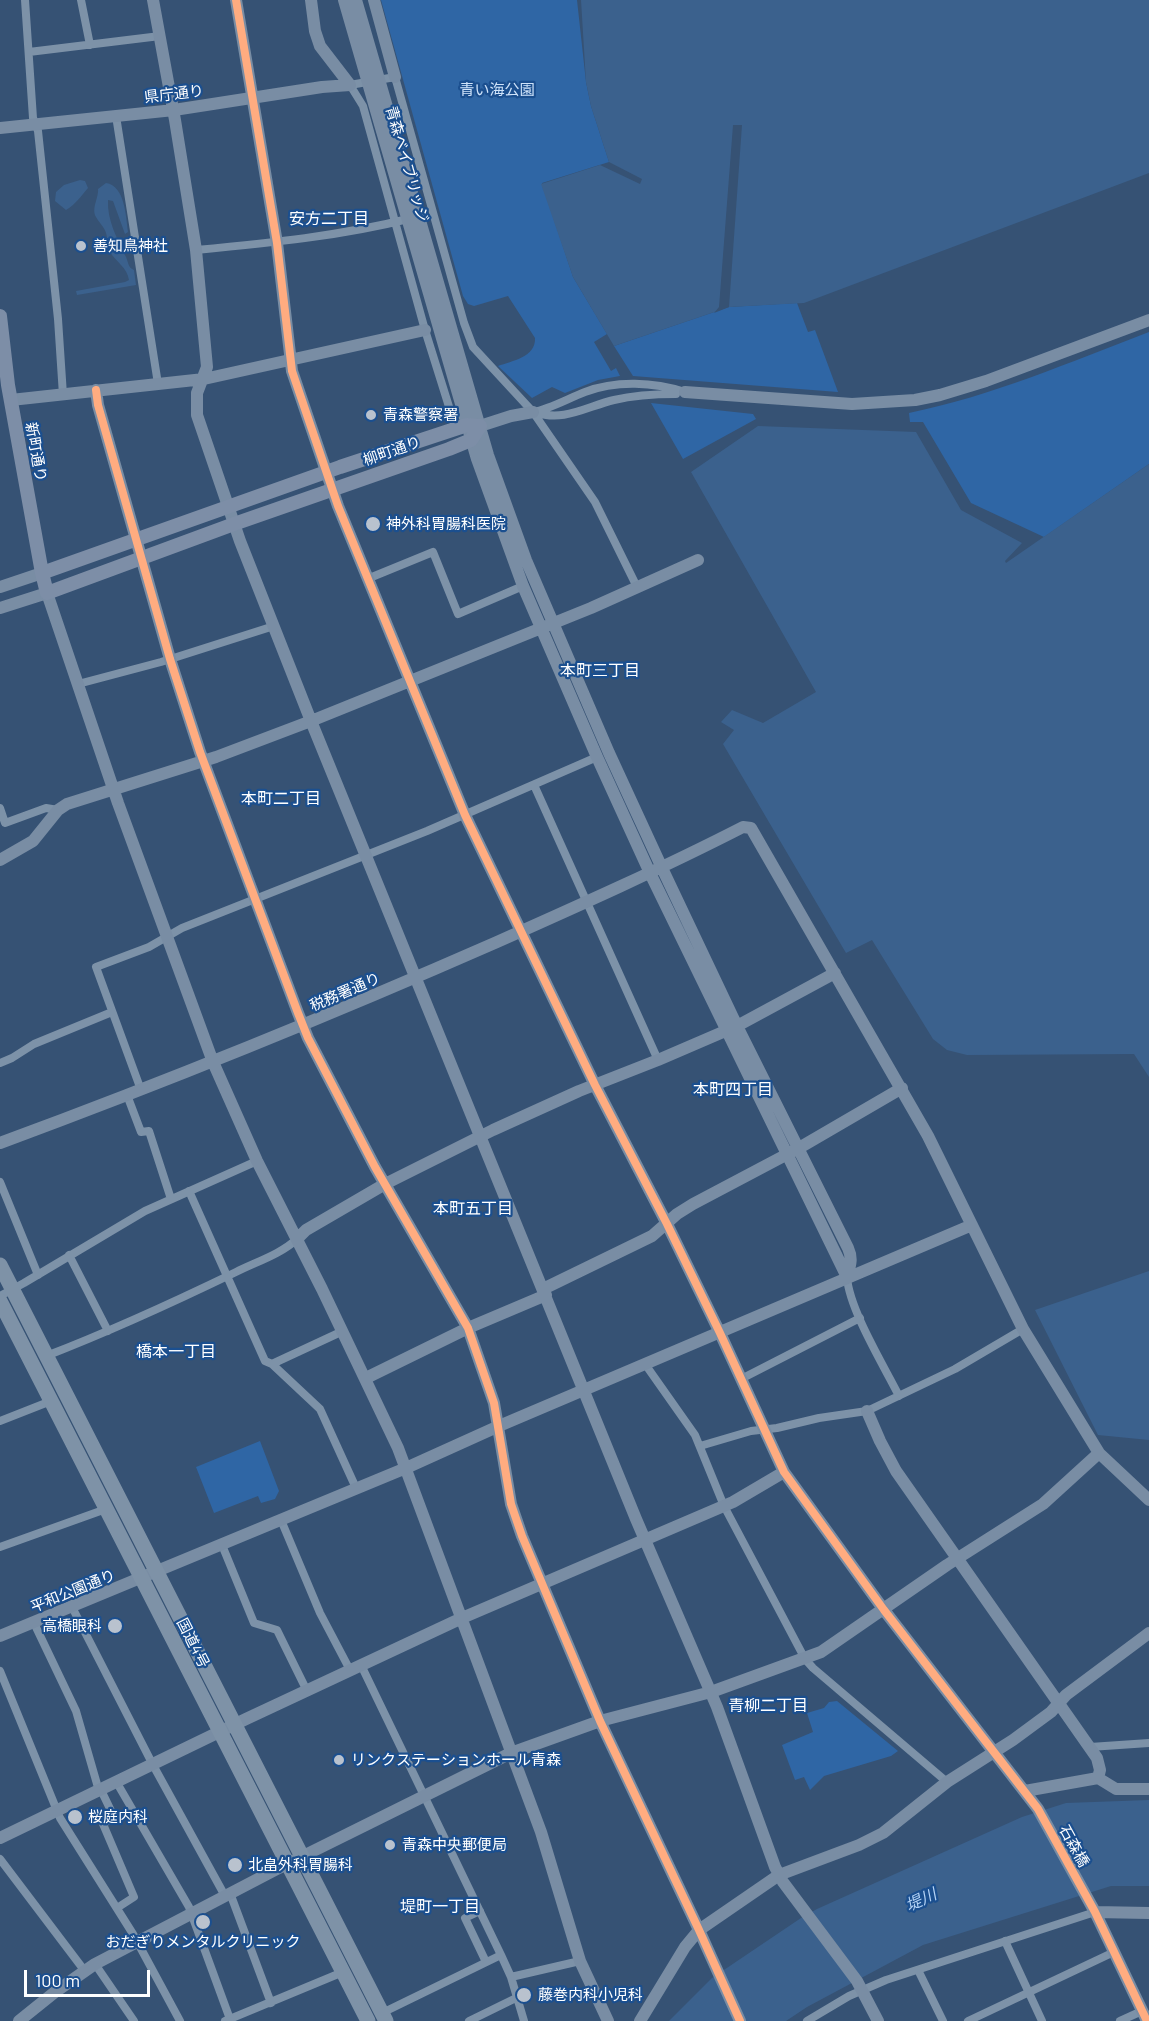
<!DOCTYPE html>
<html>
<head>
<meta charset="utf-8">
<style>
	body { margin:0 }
	#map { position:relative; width:1149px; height:2021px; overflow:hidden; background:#365274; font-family:Barlow,sans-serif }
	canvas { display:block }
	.scale { position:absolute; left:24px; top:1970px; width:126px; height:27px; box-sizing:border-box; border:3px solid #fff; border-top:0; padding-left:8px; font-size:18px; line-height:21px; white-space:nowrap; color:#fff; -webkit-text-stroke:4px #1b4f8f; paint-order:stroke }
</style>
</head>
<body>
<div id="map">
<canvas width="1149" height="2021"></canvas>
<div class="scale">100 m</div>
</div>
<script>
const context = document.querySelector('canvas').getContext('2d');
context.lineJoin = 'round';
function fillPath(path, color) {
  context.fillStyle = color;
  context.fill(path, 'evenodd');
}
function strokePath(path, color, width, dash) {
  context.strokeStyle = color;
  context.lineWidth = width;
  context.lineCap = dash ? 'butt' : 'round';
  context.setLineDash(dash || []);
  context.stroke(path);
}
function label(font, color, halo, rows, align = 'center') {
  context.font = font + ' Barlow,"Noto Sans JP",sans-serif';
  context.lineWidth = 4.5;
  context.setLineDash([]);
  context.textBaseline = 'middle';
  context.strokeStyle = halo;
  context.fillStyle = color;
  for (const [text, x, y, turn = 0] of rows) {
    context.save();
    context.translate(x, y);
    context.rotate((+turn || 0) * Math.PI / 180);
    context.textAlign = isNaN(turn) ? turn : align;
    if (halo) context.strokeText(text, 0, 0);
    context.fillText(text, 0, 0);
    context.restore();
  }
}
fillPath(new Path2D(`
	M381,0H577L586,82L591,106L609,162L542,183L573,277L607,334L594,342L611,371L616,368L620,376L598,380L565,393L552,387L532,398L498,366C512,361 536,357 535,338L508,296L474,306L468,304L463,296Z
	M797,303L808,332L815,330L838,392L633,376L614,346L729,307Z
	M1149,332V464L1044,537L971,503L923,422H910L909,413C992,396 1070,362 1149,332Z
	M651,403L753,414L756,419L683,459Z
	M260,1441L279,1491L275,1499L261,1503L258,1496L214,1513L196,1467Z
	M837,1701L898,1751L891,1756L824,1776L810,1790L804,1777L795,1780L782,1745L813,1732L807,1713L824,1708L829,1702Z`), '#2f66a5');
fillPath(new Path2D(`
	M581,0H1149V173L804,303L729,307L614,346L573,277L541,184L600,165L640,184L642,179L609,162L591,106L586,82Z
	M80,180L85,181L88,188C81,196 76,204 66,210L55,201L56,192L64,185Z
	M106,183C125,186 126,216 128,232L125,234L113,201L108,200C107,220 117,238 125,255C129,262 127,267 134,270L136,285L77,295L76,291L125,282L129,280C127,267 116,262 110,252C107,246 108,240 106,233C104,226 99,223 96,217C91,209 99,197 98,189Z
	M758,426L916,432L961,510L1022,543L1005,561L1006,563L1149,464V1077L1134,1054L967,1055L947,1050L933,1039L872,940L846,953L723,744L734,730L721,722L732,710L763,723L816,692L691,472Z
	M1149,1271V1440L1098,1435L1035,1310Z
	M1149,1800V1886H1111L923,1945L807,2007L786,2021H669L712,1978L801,1918L817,1909L1022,1817L1066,1803Z`), '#3b618d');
fillPath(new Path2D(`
	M733,125H742L729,307L714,313L719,307Z`), '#365274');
strokePath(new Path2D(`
	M25,0L33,118L38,131L58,319L63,395
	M81,0L90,45
	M29,52L160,36
	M116,116L158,384
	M196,250C269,243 341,236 412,218
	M533,412C550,409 569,398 585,392C616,380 654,382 685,392
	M536,412C562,423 588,406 614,400C635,395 655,394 676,394
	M456,429L425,330L363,106L350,85L395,77L464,323L473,347L533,412L595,502L637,587
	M367,579L433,552L458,614L523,586
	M78,684L161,662L274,626
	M534,785L658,1060
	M0,808L5,823L46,808L58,810
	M0,1063L12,1058L34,1044L112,1012
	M141,1090L96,967L149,947L182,928L427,831L597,757
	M127,1095L141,1132L149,1131L171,1199
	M0,1182L38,1275
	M189,1191L265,1361L272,1364L320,1409L356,1488
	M69,1255L108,1331
	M847,1277C849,1309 884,1366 899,1396
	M0,1296L24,1283L145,1211L257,1161
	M46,1356C111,1331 174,1302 236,1272C256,1262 281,1254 297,1239
	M272,1364L343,1331
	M645,1364L695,1435L724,1506L805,1659L813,1668L947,1782
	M741,1379L860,1318
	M0,1421L51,1401
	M700,1446L751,1431L777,1428L819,1418L867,1411L955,1369L1023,1329
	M281,1520L320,1613L350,1670
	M222,1545L254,1623L277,1630L307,1691
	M0,1547L106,1509
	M72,1607L153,1765L225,1896
	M34,1623L76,1711L99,1791
	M361,1665L501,1955L511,1977L524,2021
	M0,1671L60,1818L133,1934L180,2021
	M1090,1747L1149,1743
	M117,1783L189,1907L230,2019
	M101,1790L114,1817L103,1824L134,1897L117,1908
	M0,1859L84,1970
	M230,1893L271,2003
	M480,1911L465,1918L486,1962
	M1005,1941L1042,2021
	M95,1964L134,2021
	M918,1970L943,2021
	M511,1977L580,1961
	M382,2013L501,1955
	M225,2021L343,1972
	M469,2021L516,1998
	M807,2021L849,1996L886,1980L1095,1912
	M968,2021L1114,1952
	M1120,2021L1142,2011`), '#7d92a8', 8);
strokePath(new Path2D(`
	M153,0L175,120L196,250L207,367L197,393V415L240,541L311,721L636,1519L717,1707L775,1867L783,1882L857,1981L878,2021
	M236,0L277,243L292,371L338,506L465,815L595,1085L667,1224L720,1333L784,1472L884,1610L1038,1809L1095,1912L1147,2021
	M311,0L315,31L320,46L350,85
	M344,0L477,459L523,586L597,757L650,873L847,1277
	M356,0L488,455L526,560L609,753L662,868L737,1026L848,1248C853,1259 850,1266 847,1277
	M374,0L395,77
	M0,128L174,110L322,87L350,85
	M96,390L98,405L170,659L200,752L298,1013L308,1038L375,1167L468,1328L494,1403L511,1504L522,1536L600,1721L699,1930L740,2021
	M685,392L852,404L915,400L940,395L986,381L1149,320
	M11,400L204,379L425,330
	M480,426L511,416L533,412
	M0,587L42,573
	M0,608L47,593L118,803L213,1062L257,1161L322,1289L398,1448L541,1832L580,1961L608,2021
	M0,860L33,841L58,810L67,804L216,757L311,721L591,608L698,560
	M0,1143C168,1081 333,1014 497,942C580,905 663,868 743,827L751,828L928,1136L1023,1329L1099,1453
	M297,1239L306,1230L385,1184L493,1130L579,1091L658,1060L737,1026L835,973
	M543,1289L652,1236L677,1214L693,1204L799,1148L902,1088
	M366,1378L468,1328L546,1295
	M867,1411L880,1441L896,1471L1097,1758L1100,1770L1098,1778
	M0,1636L406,1468L499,1426L972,1225
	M1098,1778L1116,1789H1149
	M1025,1791L1098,1778
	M0,1838L246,1719L462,1618L733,1502L784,1472
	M1095,1912L1149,1913
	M19,2021L55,1992L95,1964L275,1870L511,1753L600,1721L711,1692L821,1652L947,1565L1043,1504L1099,1453L1149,1500
	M640,2021L685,1947L699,1930L779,1875L859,1845L883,1833L947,1782L1013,1740L1051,1712L1066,1695L1149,1633`), '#798da4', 12);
strokePath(new Path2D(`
	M0,316L8,385L42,573L47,593L234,524L449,449L471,440L480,426L467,425L340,467L42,573`), '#7d8ea7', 14);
strokePath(new Path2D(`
	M0,1265L386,2021
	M0,1301L368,2021`), '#7e92a7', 15);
strokePath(new Path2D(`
	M236,0L277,243L292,371L338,506L465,815L595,1085L667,1224L720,1333L784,1472L884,1610L1038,1809L1095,1912L1147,2021
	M96,390L98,405L170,659L200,752L298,1013L308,1038L375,1167L468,1328L494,1403L511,1504L522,1536L600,1721L699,1930L740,2021`), '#ffac80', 8);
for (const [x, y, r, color] of [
	[81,246,6,"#b9c2ce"],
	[371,415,6,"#b9c2ce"],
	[373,524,8,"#b9c2ce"],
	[115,1626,8,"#b9c2ce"],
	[339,1760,6,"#b9c2ce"],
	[75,1817,8,"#b9c2ce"],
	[390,1845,6,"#b9c2ce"],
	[235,1865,8,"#b9c2ce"],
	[203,1922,8,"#b9c2ce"],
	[524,1995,8,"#b9c2ce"]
]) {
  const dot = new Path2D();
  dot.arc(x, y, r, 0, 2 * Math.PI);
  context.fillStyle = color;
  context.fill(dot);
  strokePath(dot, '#1b4f8f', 2);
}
label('15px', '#cfe3fa', '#1b4f8f', [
	["青い海公園",497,90]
]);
label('15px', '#fff', '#1b4f8f', [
	["県庁通り",174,94,-7],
	["青森ベイブリッジ",407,164,74],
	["柳町通り",392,451,-19],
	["新町通り",36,452,80],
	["税務署通り",345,992,-23],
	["平和公園通り",73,1591,-22],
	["国道4号",193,1643,63],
	["石森橋",1074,1846,61]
]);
label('15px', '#fff', '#1b4f8f', [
	["善知鳥神社",93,246],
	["青森警察署",383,415],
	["神外科胃腸科医院",386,524],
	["高橋眼科",102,1626,"right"],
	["リンクステーションホール青森",351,1760],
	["桜庭内科",88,1817],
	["青森中央郵便局",402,1845],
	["北畠外科胃腸科",248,1865],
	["おだぎりメンタルクリニック",203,1942,"center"],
	["藤巻内科小児科",538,1995]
], 'left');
label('16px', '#fff', '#1b4f8f', [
	["安方二丁目",329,219],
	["本町三丁目",600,671],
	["本町二丁目",281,799],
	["本町四丁目",733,1090],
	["本町五丁目",473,1209],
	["橋本一丁目",176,1352],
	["青柳二丁目",768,1706],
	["堤町一丁目",440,1907]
]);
label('italic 16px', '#b5d3f5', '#1b4f8f', [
	["堤川",921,1900,-25]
]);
</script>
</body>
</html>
